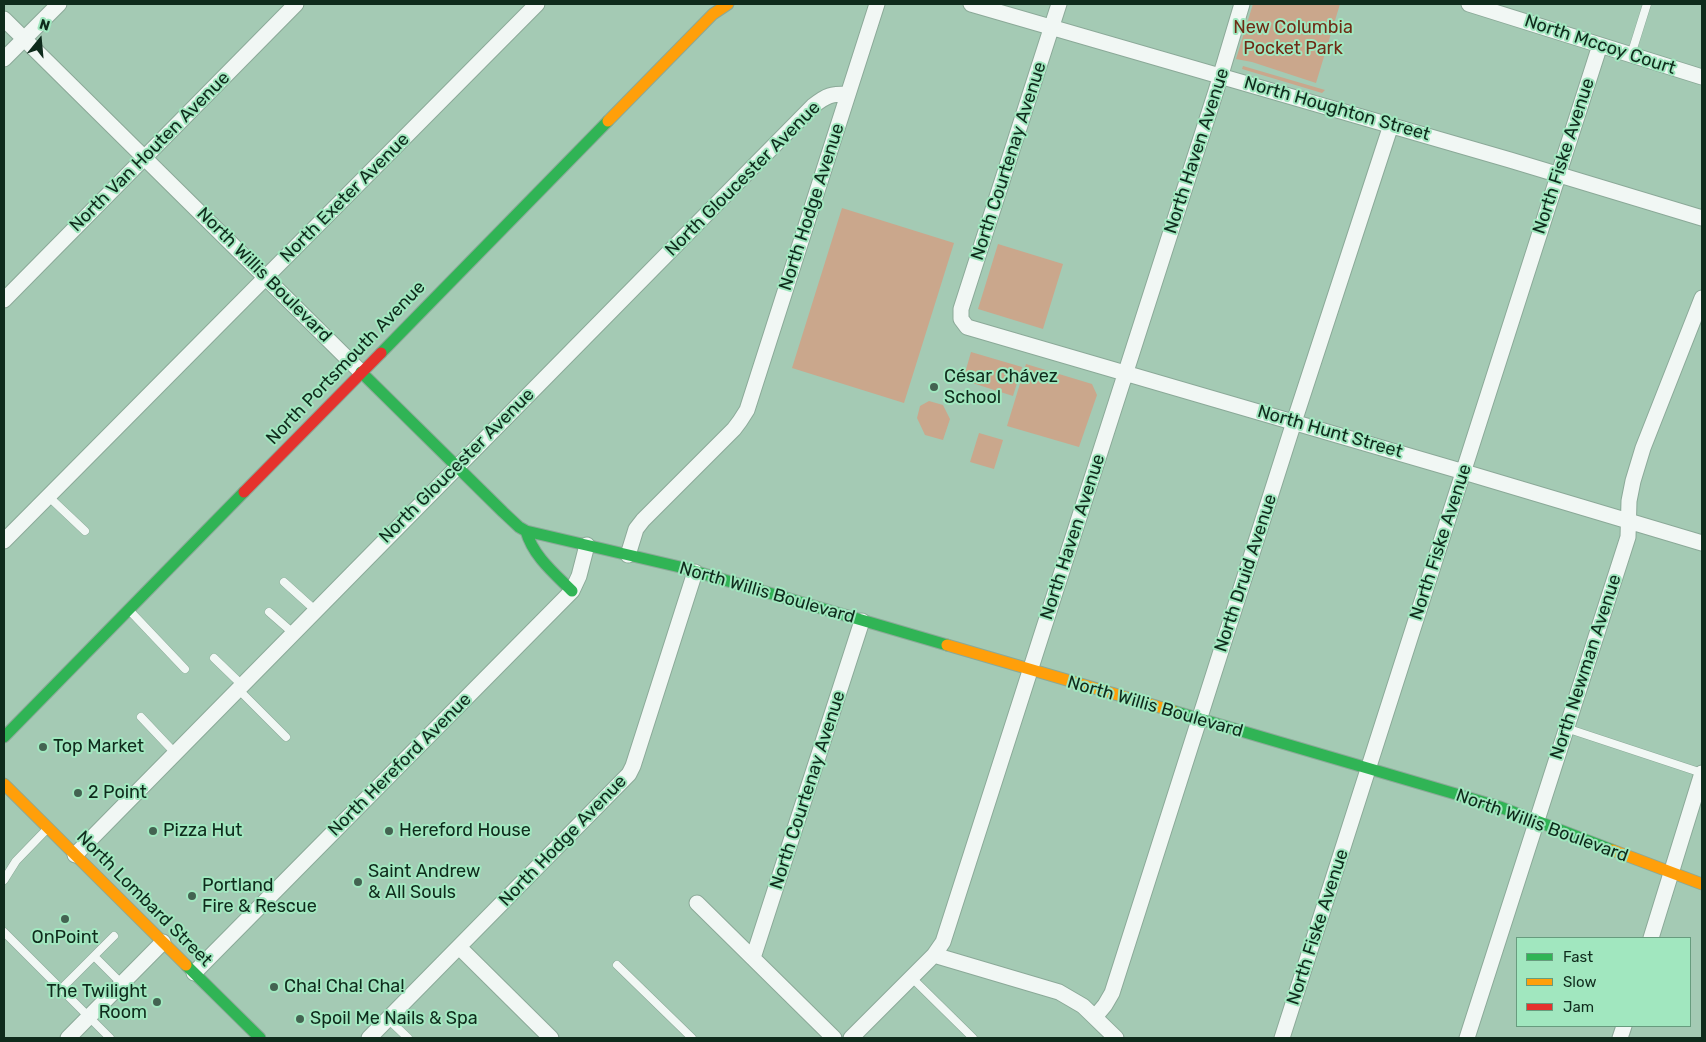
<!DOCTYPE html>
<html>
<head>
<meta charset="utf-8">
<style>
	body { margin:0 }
	#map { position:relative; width:1706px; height:1042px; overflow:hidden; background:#a4cab4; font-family:Rubik,sans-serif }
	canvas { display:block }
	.frame { position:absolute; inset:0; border:5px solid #0f2b1c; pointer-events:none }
	.legend { position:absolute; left:1516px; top:937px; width:175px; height:90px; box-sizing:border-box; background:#a1e7bf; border:1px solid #679c7e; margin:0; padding:6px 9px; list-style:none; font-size:15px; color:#0f2b1c }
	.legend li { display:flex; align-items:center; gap:10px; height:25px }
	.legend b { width:25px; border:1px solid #679c7e }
	.north { position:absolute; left:15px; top:15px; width:50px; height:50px; -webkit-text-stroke:4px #a1e7bf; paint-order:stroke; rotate:17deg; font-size:14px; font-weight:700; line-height:20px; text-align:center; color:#0f2b1c }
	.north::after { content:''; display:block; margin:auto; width:18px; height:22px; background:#0f2b1c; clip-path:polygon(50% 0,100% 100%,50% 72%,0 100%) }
</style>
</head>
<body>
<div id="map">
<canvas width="1706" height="1042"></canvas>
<div class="frame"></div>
<ul class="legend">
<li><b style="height:6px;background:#30b455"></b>Fast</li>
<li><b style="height:6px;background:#ff9f0a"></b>Slow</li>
<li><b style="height:6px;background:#e5322d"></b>Jam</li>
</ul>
<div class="north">N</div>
</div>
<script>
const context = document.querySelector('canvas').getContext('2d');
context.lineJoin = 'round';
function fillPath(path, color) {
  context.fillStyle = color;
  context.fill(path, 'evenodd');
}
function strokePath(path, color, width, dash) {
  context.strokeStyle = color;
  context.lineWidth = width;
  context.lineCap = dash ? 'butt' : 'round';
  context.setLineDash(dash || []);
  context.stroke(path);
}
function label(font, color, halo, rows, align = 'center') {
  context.font = font + ' Rubik,sans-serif';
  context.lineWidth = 4;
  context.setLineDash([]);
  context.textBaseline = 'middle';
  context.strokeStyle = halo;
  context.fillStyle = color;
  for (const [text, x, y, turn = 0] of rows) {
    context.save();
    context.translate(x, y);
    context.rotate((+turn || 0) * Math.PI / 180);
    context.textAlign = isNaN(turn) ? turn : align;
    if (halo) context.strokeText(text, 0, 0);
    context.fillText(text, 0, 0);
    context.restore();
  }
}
fillPath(new Path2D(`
	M1253,4H1340L1316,83L1252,62L1236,59Z
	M1243,66L1325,90L1322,93L1242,69Z
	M842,208L954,243L904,403L792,368Z
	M998,244L1063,264L1043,329L978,309Z
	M971,352L1022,367L1013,396L963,380Z
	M1026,364L1092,384L1097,395L1079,447L1007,426Z
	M929,401L943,405L950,419L943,440L925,435L917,418L920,406Z
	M979,433L1003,440L994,469L970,462Z`), '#caa78c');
const lane = new Path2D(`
	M1631,55L1647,4
	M48,496L85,531
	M284,582L315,610
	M130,611L185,669
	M269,612L293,633
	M214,658L242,685
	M238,689L286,737
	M141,717L175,753
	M1566,728L1702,773
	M4,880L16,861L46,830
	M4,932L110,1038
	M94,956L122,984
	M617,965L692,1038
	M911,977L973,1038
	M61,989L114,936
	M388,1019L408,1038`);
const street = new Path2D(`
	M971,4L1510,160L1702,218
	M1059,4L961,309V319L967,327L1464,472L1702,543
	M1469,4L1702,77
	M4,19L361,372
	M4,59L59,4
	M4,300L296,4
	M4,541L537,4
	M628,555L636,529L643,520L734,429L740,421L747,410L877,4
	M75,855L813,106C827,95 831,94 848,94
	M697,903L834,1038
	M1651,938L1702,773
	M459,947L551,1038
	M934,955L1059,992L1083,1006L1116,1038
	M753,958L862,621
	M194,973L572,591L579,576L587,545
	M1095,1017L1105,1005L1112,993L1294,422L1391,125
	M68,1038L163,942
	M369,1038L629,774L633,766L695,572
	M851,1038L934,955L943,942L1216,91L1242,4
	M1282,1038L1600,45
	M1467,1038L1628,537L1629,501L1633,481L1643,448L1702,298
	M1620,1038L1624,1026`);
const fast = new Path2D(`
	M381,353L608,121
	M361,372L503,512L519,527L526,531L680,567L947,645
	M526,531C533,556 554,573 572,591
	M1173,711L1500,807L1612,850
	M4,737L244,492
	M186,965L260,1038`);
const slow = new Path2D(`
	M608,121L713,14L728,4
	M947,645L1173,711
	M4,784L186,965
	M1612,850L1702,884`);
const jam = new Path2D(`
	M244,492L381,353`);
strokePath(lane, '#8ba998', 9);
strokePath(street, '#8ba998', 17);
strokePath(fast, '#8ba998', 13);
strokePath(slow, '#8ba998', 13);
strokePath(jam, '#8ba998', 13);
strokePath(lane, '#f1f7f4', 8);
strokePath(street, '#f1f7f4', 15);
strokePath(fast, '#30b455', 11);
strokePath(slow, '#ff9f0a', 11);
strokePath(jam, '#e5322d', 11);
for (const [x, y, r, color] of [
	[934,387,5,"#436351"],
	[43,747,5,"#436351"],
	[78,793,5,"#436351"],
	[153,831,5,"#436351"],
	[389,831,5,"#436351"],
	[358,882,5,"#436351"],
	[192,896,5,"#436351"],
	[65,919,5,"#436351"],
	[274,987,5,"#436351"],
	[157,1002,5,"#436351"],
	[300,1019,5,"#436351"]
]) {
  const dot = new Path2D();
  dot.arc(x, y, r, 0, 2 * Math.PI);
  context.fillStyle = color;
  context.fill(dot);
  strokePath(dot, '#a1e7bf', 2);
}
label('18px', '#6f2b15', '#a1e7bf', [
	["New Columbia",1293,28],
	["Pocket Park",1293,49]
]);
label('18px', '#0f2b1c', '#a1e7bf', [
	["North Mccoy Court",1600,45,18],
	["North Houghton Street",1337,109,16],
	["North Haven Avenue",1197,151,-72],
	["North Van Houten Avenue",150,152,-45],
	["North Fiske Avenue",1564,156,-72],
	["North Courtenay Avenue",1009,161,-72],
	["North Gloucester Avenue",743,179,-45],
	["North Exeter Avenue",345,198,-45],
	["North Hodge Avenue",812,207,-72],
	["North Willis Boulevard",264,275,45],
	["North Portsmouth Avenue",346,363,-46],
	["North Hunt Street",1330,432,16],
	["North Gloucester Avenue",457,466,-45],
	["North Haven Avenue",1073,537,-72],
	["North Fiske Avenue",1441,542,-72],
	["North Druid Avenue",1246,573,-72],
	["North Willis Boulevard",767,593,16],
	["North Newman Avenue",1586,667,-72],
	["North Willis Boulevard",1155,707,16],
	["North Hereford Avenue",400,765,-45],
	["North Courtenay Avenue",808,790,-72],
	["North Willis Boulevard",1542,826,20],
	["North Hodge Avenue",563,841,-46],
	["North Lombard Street",144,899,45],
	["North Fiske Avenue",1318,927,-72]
]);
label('18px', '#0f2b1c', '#a1e7bf', [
	["César Chávez",944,377],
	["School",944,398],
	["Top Market",53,747],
	["2 Point",88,793],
	["Pizza Hut",163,831],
	["Hereford House",399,831],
	["Saint Andrew",368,872],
	["& All Souls",368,893],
	["Portland",202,886],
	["Fire & Rescue",202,907],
	["OnPoint",65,938,"center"],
	["Cha! Cha! Cha!",284,987],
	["The Twilight",147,992,"right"],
	["Room",147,1013,"right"],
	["Spoil Me Nails & Spa",310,1019]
], 'left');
</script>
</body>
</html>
